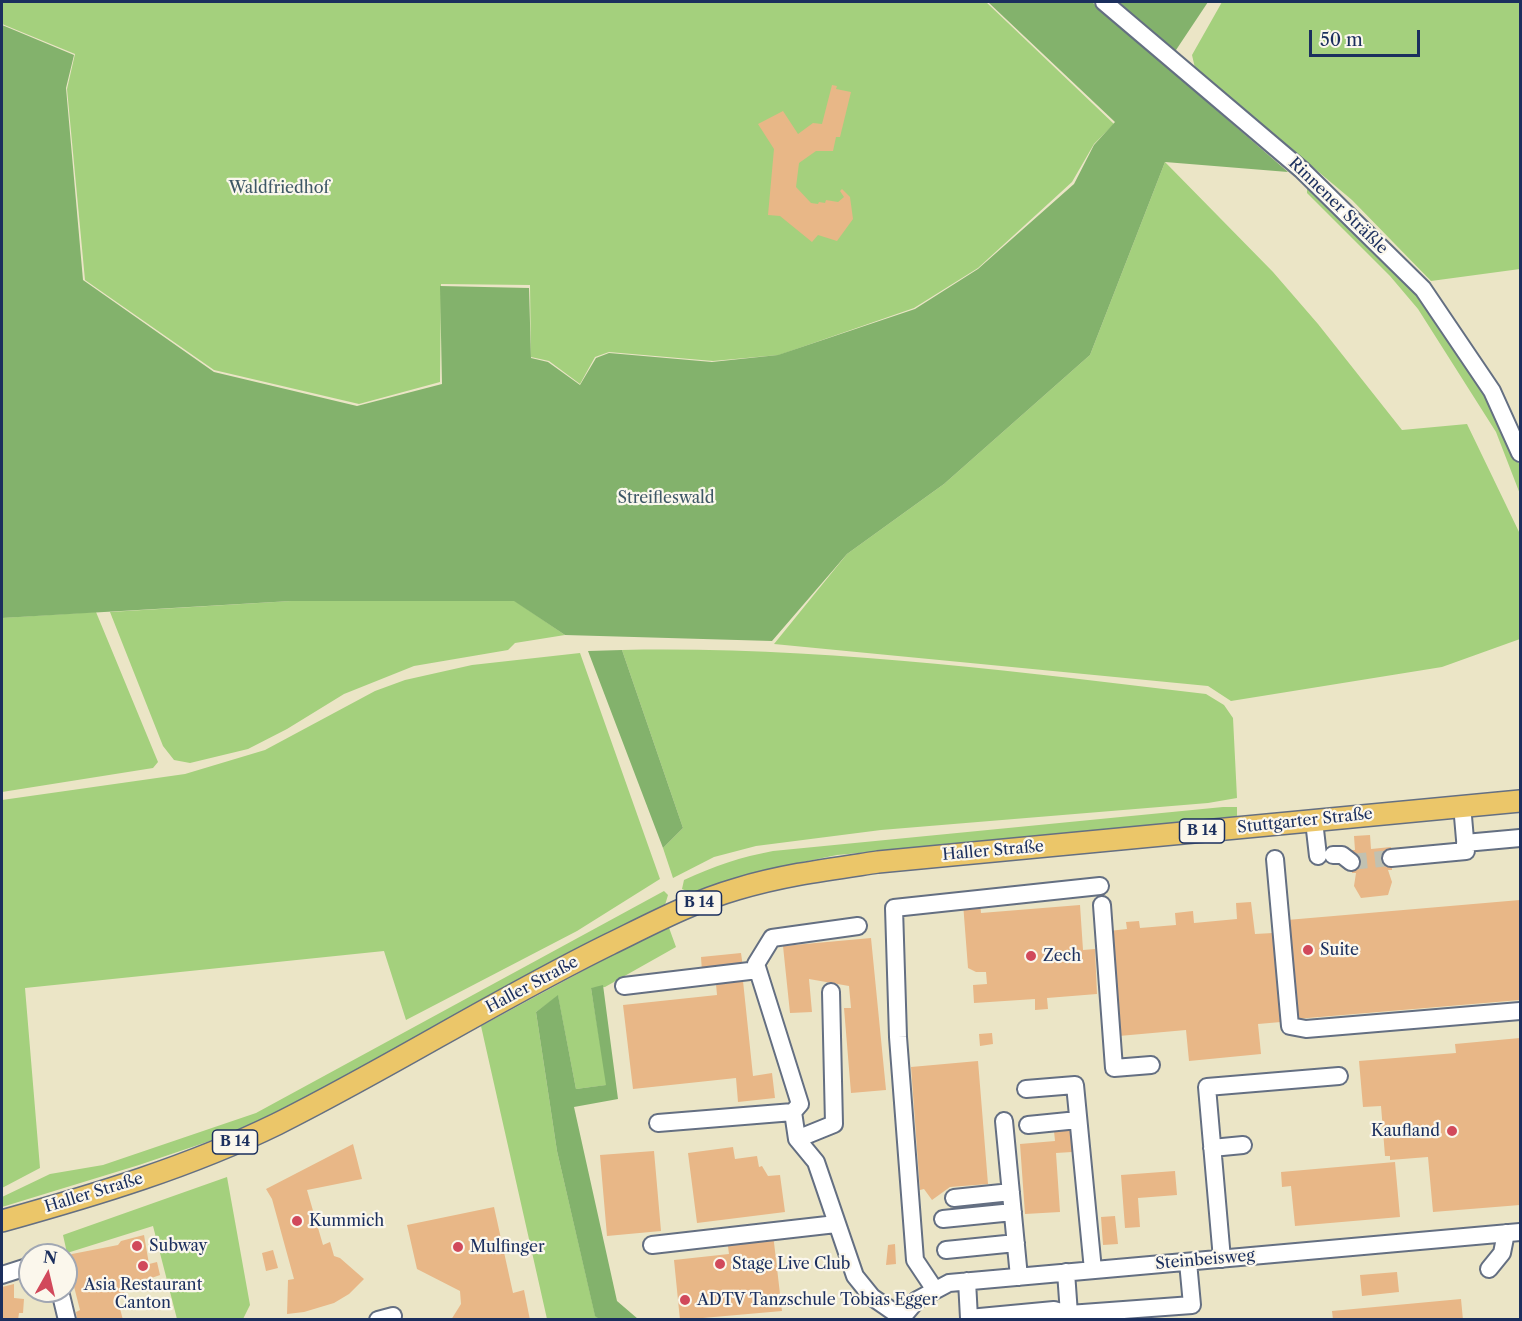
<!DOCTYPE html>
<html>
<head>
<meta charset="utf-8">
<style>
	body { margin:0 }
	#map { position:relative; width:1522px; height:1321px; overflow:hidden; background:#ebe5c6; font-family:"Libre Caslon Text",serif }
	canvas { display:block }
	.frame { position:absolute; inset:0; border:3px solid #1b2f5e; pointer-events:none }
	.north { position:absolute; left:18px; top:1243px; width:60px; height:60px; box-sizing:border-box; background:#fbf7ec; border:2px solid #a1a7b3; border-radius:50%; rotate:8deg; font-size:16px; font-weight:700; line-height:24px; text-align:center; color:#1b2f5e }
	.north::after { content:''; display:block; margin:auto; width:21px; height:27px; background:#d1495b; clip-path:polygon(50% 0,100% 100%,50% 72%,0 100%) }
	.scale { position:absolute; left:1309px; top:30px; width:111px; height:27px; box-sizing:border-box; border:3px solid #1b2f5e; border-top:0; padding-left:8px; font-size:18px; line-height:21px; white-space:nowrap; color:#1b2f5e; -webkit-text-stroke:4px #fbf7ec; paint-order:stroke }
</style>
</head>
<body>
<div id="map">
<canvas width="1522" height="1321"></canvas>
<div class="frame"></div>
<div class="north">N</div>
<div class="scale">50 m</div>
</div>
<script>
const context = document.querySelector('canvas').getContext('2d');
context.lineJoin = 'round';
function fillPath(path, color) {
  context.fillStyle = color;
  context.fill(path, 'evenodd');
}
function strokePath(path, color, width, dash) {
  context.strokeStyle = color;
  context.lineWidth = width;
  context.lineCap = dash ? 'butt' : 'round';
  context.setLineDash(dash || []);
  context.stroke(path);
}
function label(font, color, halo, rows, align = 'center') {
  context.font = font + ' "Libre Caslon Text",serif';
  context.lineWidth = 4.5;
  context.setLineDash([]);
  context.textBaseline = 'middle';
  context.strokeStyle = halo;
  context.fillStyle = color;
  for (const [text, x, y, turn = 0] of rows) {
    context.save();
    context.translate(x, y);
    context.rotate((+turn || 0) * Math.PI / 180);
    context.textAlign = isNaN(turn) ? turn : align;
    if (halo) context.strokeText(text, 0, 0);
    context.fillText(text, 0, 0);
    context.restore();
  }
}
fillPath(new Path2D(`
	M2,2H986L1114,124L1094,144L1072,182L978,268L914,308L779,355L713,361L609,352L595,357L580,384L549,361L531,357L530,285L441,284L440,382L359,404L214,370L85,280L67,89L75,54L2,24Z
	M1222,2H1520V269L1431,281L1352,200L1195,68L1192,55Z
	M1165,162L1273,272L1318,324L1402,430L1467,424L1520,534V639L1442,667L1231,701L1208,686L774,644L847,554L944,484L1090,355Z
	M1307,184L1406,280L1482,383L1520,466V494L1496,432L1418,309L1390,276L1307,193Z
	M291,601H515L565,635L515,643L508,650L414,666L344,694L287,729L248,749L190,763L174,760L163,746L110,612Z
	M96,612L158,762L153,768L2,792V618Z
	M622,650C817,646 1012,671 1206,694L1224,705L1233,718L1237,798L1208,803L881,830L756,846L714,857L673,878L663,848L683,828Z
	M580,653L660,879L577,931L406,1020L384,951L25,988L40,1168L2,1188V800L185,774L265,750L375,691L405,680L472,665Z
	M1223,807H1237V818L837,855L759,871L699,891L689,892L682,889L684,880C714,866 741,857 773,851Z
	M664,891L668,895L665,905L254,1126L139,1165L2,1207V1197L50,1174L103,1165L256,1113Z
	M668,925L676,947L605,987L591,988L607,1085L576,1089L558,996L536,1012L557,1151L595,1315L599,1319H547L481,1026Z
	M227,1177L250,1305L243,1319H177L153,1226L67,1253L63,1235Z`), '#a4d07d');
fillPath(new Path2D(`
	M988,2H1092L1288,172L1165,162L1090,355L944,484L847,554L772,641L565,635L514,601H291L2,618V25L74,55L66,88L83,280L214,372L357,406L442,384L440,286L529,288L531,358L548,362L580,385L596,358L609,353L712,362L778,355L915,309L978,269L1074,184L1094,145L1115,122Z
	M1112,2H1208L1172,56Z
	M622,650L683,828L663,848L588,651Z
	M603,985L618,1099L574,1107L617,1301L638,1319H599L595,1316L557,1151L536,1012L558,995L576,1089L606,1085L591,988Z`), '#83b26c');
fillPath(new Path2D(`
	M832,85L837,86L836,89L851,92L840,137H836L833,151H816L799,163L796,187L811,203L818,204L819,202L825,203L826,200L838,202L844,197L840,191L842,189L850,197L853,219L837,241L818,235L812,242L780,216L768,215L774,149L758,124L783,111L798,134L813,123L822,124Z
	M1370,835L1371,849L1391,847L1392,870H1388L1392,882L1388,895L1361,898L1354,886L1356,873H1352L1350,850H1355L1354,836Z
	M1520,900V1000L1296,1019L1287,920Z
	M980,901L981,913L1080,905L1083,950L1095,949L1097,994L1047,998L1048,1009L1035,1010V999L974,1003L973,985L987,984L986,972H976L968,968L963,903Z
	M1251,902L1255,934L1273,933L1281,1022L1258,1024L1261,1054L1189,1061L1186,1030L1119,1036L1109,931L1127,929L1126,922L1139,921L1140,928L1176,925L1175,913L1193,911L1194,923L1237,919L1236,903Z
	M871,938L886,1090L851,1093L844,1008H851L849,986L809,979L812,1012L790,1013L783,946Z
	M741,953L743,967L702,972L701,957Z
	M743,981L753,1076L772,1073L775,1098L738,1102L736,1078L633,1089L623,1005L717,995L716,984Z
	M992,1033L993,1044L980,1046L979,1034Z
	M1520,1038V1205L1433,1212L1428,1157L1390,1160V1156H1385L1381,1106L1363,1107L1359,1061L1456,1053L1455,1044Z
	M978,1061L988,1184L950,1187L932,1200L924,1189L920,1190L911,1067Z
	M1054,1131H1071L1072,1152L1056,1153L1060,1212L1025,1214L1020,1144L1055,1141Z
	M353,1144L362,1179L307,1190L323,1245L330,1242L334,1256L340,1258L364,1279L349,1294L334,1303L304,1312L287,1314L288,1280L294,1279L272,1199L266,1189Z
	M733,1147L735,1159L757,1156L759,1167L762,1166L768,1176L780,1175L785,1212L697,1223L688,1153Z
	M654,1151L661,1231L607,1236L600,1155Z
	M1395,1162L1400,1217L1295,1226L1291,1186L1282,1187L1281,1172Z
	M1175,1171L1177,1195L1138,1198L1140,1227L1125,1228L1121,1175Z
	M494,1207L513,1293L524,1290L530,1320H451L461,1304L460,1291L417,1269L407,1225Z
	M1115,1216L1118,1244L1103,1245L1101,1217Z
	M773,1234L782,1311L680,1320L674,1260L729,1254L727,1239Z
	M144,1235L149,1264L157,1262L160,1275L129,1286L118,1301L123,1320H77L76,1312L80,1310L67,1259L72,1254L118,1245L121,1241Z
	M895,1244L896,1264L886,1265L888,1245Z
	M273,1250L278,1268L266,1271L262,1253Z
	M1397,1272L1399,1292L1362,1296L1360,1275Z
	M14,1284V1298L24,1299L23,1313H19L18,1320H2V1287Z
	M1461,1299L1463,1320H1333L1332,1311Z`), '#e8b787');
strokePath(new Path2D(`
	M1351,862L1391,858`), '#c1c1b1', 16, [16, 8]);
const minor = new Path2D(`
	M1104,2L1302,170L1423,289L1492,391L1520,453
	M1314,821L1318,856
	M1465,843L1520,838
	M1333,855H1342L1351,862
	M1391,858L1466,851L1462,805
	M1275,859L1290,1026L1306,1029L1520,1011
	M1102,905L1114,1068L1151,1065
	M624,986L758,970
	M1026,1089L1075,1085L1093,1270
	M793,1112L800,1104L756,964L772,938L858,926
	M1004,1121L1019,1277
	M658,1123L793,1112L797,1139
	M1028,1125L1078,1120
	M797,1139L816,1162L855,1276L872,1297L901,1317
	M797,1139L834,1124L831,992
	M1212,1148L1243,1145
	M954,1198L1011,1192
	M943,1219L1013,1212
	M652,1245L836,1224
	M946,1250L1016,1243
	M1222,1259L1207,1087L1339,1076
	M1489,1269L1502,1253L1506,1233
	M1066,1272L1069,1314L1192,1305L1188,1262
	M2,1275L30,1266
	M967,1281L969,1318L1054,1310L1069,1314
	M935,1290L915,1260L898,1037L894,908L1100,886
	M60,1291L67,1320
	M378,1320L393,1316
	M900,1320L917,1300L949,1283L1520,1232`);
const major = new Path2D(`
	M2,1221C95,1195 189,1167 277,1124C389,1068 496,1000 610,944C651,924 692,902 737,889C783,875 831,869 878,862L1520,801`);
strokePath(minor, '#646f82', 20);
strokePath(major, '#646f82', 24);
strokePath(minor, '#fff', 16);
strokePath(major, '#ebc669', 21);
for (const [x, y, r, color] of [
	[1308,950,6,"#d1495b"],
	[1031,956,6,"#d1495b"],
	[1452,1131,6,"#d1495b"],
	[297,1221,6,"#d1495b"],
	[137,1246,6,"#d1495b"],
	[458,1247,6,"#d1495b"],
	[720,1264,6,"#d1495b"],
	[143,1266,6,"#d1495b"],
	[685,1300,6,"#d1495b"]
]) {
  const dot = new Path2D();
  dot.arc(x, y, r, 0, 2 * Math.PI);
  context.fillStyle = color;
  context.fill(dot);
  strokePath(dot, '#fbf7ec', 2);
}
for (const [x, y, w] of [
	[1202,831,45],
	[699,903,45],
	[235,1142,45]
]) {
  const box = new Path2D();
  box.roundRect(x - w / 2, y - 12, w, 24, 4.5);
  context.fillStyle = '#fbf7ec';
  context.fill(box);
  strokePath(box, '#1b2f5e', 1.5);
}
label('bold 15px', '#1b2f5e', null, [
	["B 14",1202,831],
	["B 14",699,903],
	["B 14",235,1142]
]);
label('16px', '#3d5766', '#fbf7ec', [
	["Waldfriedhof",279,188],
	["Streifleswald",666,498]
]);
label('16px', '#1b2f5e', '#fbf7ec', [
	["Rinnener Sträßle",1338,206,44],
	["Stuttgarter Straße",1305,821,-6],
	["Haller Straße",993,851,-5],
	["Haller Straße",532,985,-28],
	["Haller Straße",94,1193,-17],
	["Steinbeisweg",1205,1260,-5]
]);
label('16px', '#1b2f5e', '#fbf7ec', [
	["Suite",1320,950],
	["Zech",1043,956],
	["Kaufland",1440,1131,"right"],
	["Kummich",309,1221],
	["Subway",149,1246],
	["Mulfinger",470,1247],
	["Stage Live Club",732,1264],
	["Asia Restaurant",143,1285,"center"],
	["Canton",143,1303,"center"],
	["ADTV Tanzschule Tobias Egger",697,1300]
], 'left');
</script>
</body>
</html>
